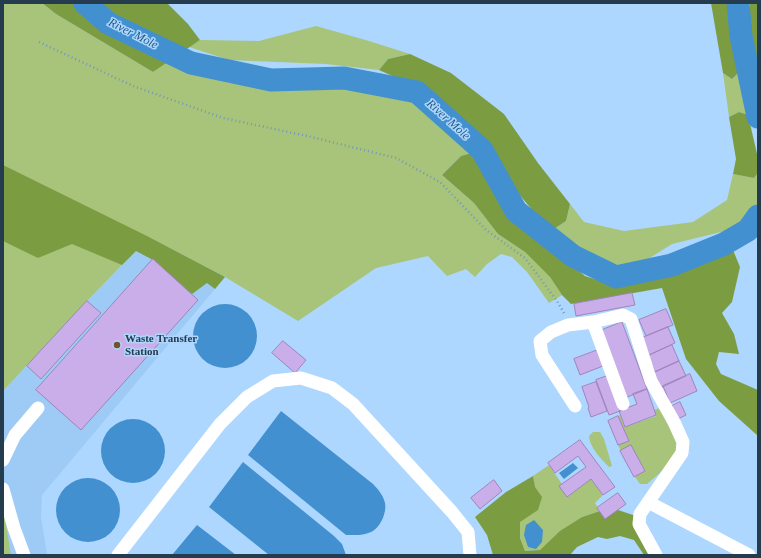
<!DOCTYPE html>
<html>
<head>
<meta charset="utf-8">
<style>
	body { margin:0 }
	#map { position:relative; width:761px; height:558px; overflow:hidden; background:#add7fe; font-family:Georgia,serif }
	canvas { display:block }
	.frame { position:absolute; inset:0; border:4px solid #253b4e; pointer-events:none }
</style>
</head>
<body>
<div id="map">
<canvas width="761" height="558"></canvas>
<div class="frame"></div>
</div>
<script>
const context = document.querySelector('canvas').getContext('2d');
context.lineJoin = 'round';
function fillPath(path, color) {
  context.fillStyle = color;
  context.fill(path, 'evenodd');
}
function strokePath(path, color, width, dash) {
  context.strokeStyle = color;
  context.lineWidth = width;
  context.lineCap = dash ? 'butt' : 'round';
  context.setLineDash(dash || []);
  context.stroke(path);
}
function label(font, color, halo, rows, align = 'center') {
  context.font = font + ' Georgia,serif';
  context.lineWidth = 3;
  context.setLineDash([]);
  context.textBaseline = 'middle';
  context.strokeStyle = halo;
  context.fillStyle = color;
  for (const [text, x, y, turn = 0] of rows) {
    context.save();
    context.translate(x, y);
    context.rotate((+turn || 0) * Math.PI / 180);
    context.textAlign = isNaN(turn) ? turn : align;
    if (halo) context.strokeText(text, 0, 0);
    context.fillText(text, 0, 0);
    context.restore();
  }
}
fillPath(new Path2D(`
	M149,237L225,277L42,495L41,517L47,555H11L5,518L3,517V391L87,301Z`), '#9dcbf6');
fillPath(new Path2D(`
	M3,3H42L56,14L153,72L169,60L232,80L270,86L333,84L356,86L406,97L439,118L475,152L461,156L442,175L474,203L498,234L525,252L550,277L562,295L549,303L527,272L512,257L501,254L487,264L475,277L466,269L447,276L428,256L376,268L298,321L225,277L149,237L87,301L3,391Z
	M316,26L369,41L410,54L388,59L379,70L326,64L229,60L189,47L200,40L259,41Z
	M739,72L748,115L739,112L729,117L723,73L732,79Z
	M758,173V203L747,218L729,230L672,244L640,264L616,266L582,250L554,229L566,221L570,204L584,222L624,231L693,222L727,200L733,174L754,178Z
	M660,408L677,442L676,453L668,466L647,484H640C626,465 617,443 608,421L620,415L625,427L656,416L654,410Z
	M593,432H600L604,439L612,466L609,467C601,459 590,448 589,436Z
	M549,465L562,484L567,497L591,479L603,495L595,503L600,511L582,517L561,531L540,550L525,551L520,538V521L537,510L533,476Z
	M3,517L5,518L11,555H3Z`), '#a7c47a');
fillPath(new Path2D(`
	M42,3H167L188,24L200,40L153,72L56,14Z
	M711,3H727L739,72L732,79L723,73Z
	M750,3H758V94L750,46Z
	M410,54L451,73L504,114L538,163L570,204L566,221L554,229L539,218L518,193L492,151L477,132L448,107L424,90L379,70L388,59Z
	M739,112L748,115L758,158V173L754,178L733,174L736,159L729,117Z
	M475,152L508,210L585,276L604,282L658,273L733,250L740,267L732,302L722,313L734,334L739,354L719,352L716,364L721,374L758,390V436L719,401L686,359L662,288L571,304L562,295L550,277L525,252L498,234L474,203L442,175L461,156Z
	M3,165L149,237L225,277L215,289L207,283L192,294L153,260L136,251L122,265L72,244L38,258L3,241Z
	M533,476L535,487L542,497L538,510L520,522V538L525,551L540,550L560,531L582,517L600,511L618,510L636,516L653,555H644L634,540L620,536L607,539L598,537L577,547L570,555H493L487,535L475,517L506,492Z`), '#7c9c42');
fillPath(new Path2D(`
	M193 336a32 32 0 1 1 64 0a32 32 0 1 1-64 0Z
	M281,411L373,484C378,489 383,495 385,503C387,513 380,528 371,532C363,536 354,535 346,535L248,455Z
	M101 451a32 32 0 1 1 64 0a32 32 0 1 1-64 0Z
	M243,462L334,536L342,544L346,555H269L209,507Z
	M573,463L578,468L564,479L559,473Z
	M56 510a32 32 0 1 1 64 0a32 32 0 1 1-64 0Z
	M534,520L543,530L542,542L536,549L528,547L524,535L526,525Z
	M197,525L236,555H172Z`), '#4290d0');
strokePath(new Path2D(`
	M85,3L108,23L191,63L271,80L344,78L417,92L482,150L516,211L573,256L616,277L672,265L724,244L748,230L758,216
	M738,3L741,36L758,117`), '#4290d0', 23);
const building = new Path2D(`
	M153,259L198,300L81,430L36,390Z
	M632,293L635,305L576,316L574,304Z
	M87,301L101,313L41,379L27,366Z
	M666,309L673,325L646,336L639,320Z
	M622,322L647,389L625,398L600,331Z
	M668,327L675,343L649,355L642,338Z
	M283,341L306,360L295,373L272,353Z
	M672,345L679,361L655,372L648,356Z
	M598,350L603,366L580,375L574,359Z
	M679,361L686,376L660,388L653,373Z
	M690,374L697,391L670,403L663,386Z
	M610,375L623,410L609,415L596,380Z
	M596,382L607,411L591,417L588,408L589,407L582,387Z
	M647,389L656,415L625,427L619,411L637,404L633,394Z
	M680,402L686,415L678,419L672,406Z
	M618,416L629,441L618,445L608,421Z
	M580,440L615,487L603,495L591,479L567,497L559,486L586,467L578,456L555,473L548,463Z
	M631,445L645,471L634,477L620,451Z
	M494,480L502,491L480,509L471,498Z
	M618,493L626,504L605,519L597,508Z`);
fillPath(building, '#caaee9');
strokePath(building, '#9f84bd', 1);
strokePath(new Path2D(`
	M39,42L133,86L223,118L307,136L396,158L440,182L486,230L525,258L557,301L564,313`), '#7698b7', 2.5, [1, 3]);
strokePath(new Path2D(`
	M593,322L623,404
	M575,406L542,355L540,341L551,332L568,325L593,322L623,315L631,319L651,381L674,422L683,442L682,453L640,514L639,524L656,555
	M3,460L15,435L38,408
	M3,489L14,528L24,555
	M648,502L749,555
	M118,555L220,424L247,397L273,381L301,378L332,388L353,404L452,512L468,532L470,555`), '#fff', 13);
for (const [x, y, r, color] of [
	[117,345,4,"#76522c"]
]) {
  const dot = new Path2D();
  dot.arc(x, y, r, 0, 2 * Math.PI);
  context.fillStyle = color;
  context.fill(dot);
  strokePath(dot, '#add7fe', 1.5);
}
label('bold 11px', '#253b4e', '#add7fe', [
	["Waste Transfer",125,339],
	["Station",125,352]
], 'left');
label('italic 12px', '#1f5782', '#add7fe', [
	["River Mole",133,34,27],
	["River Mole",448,120,42]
]);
</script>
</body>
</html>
